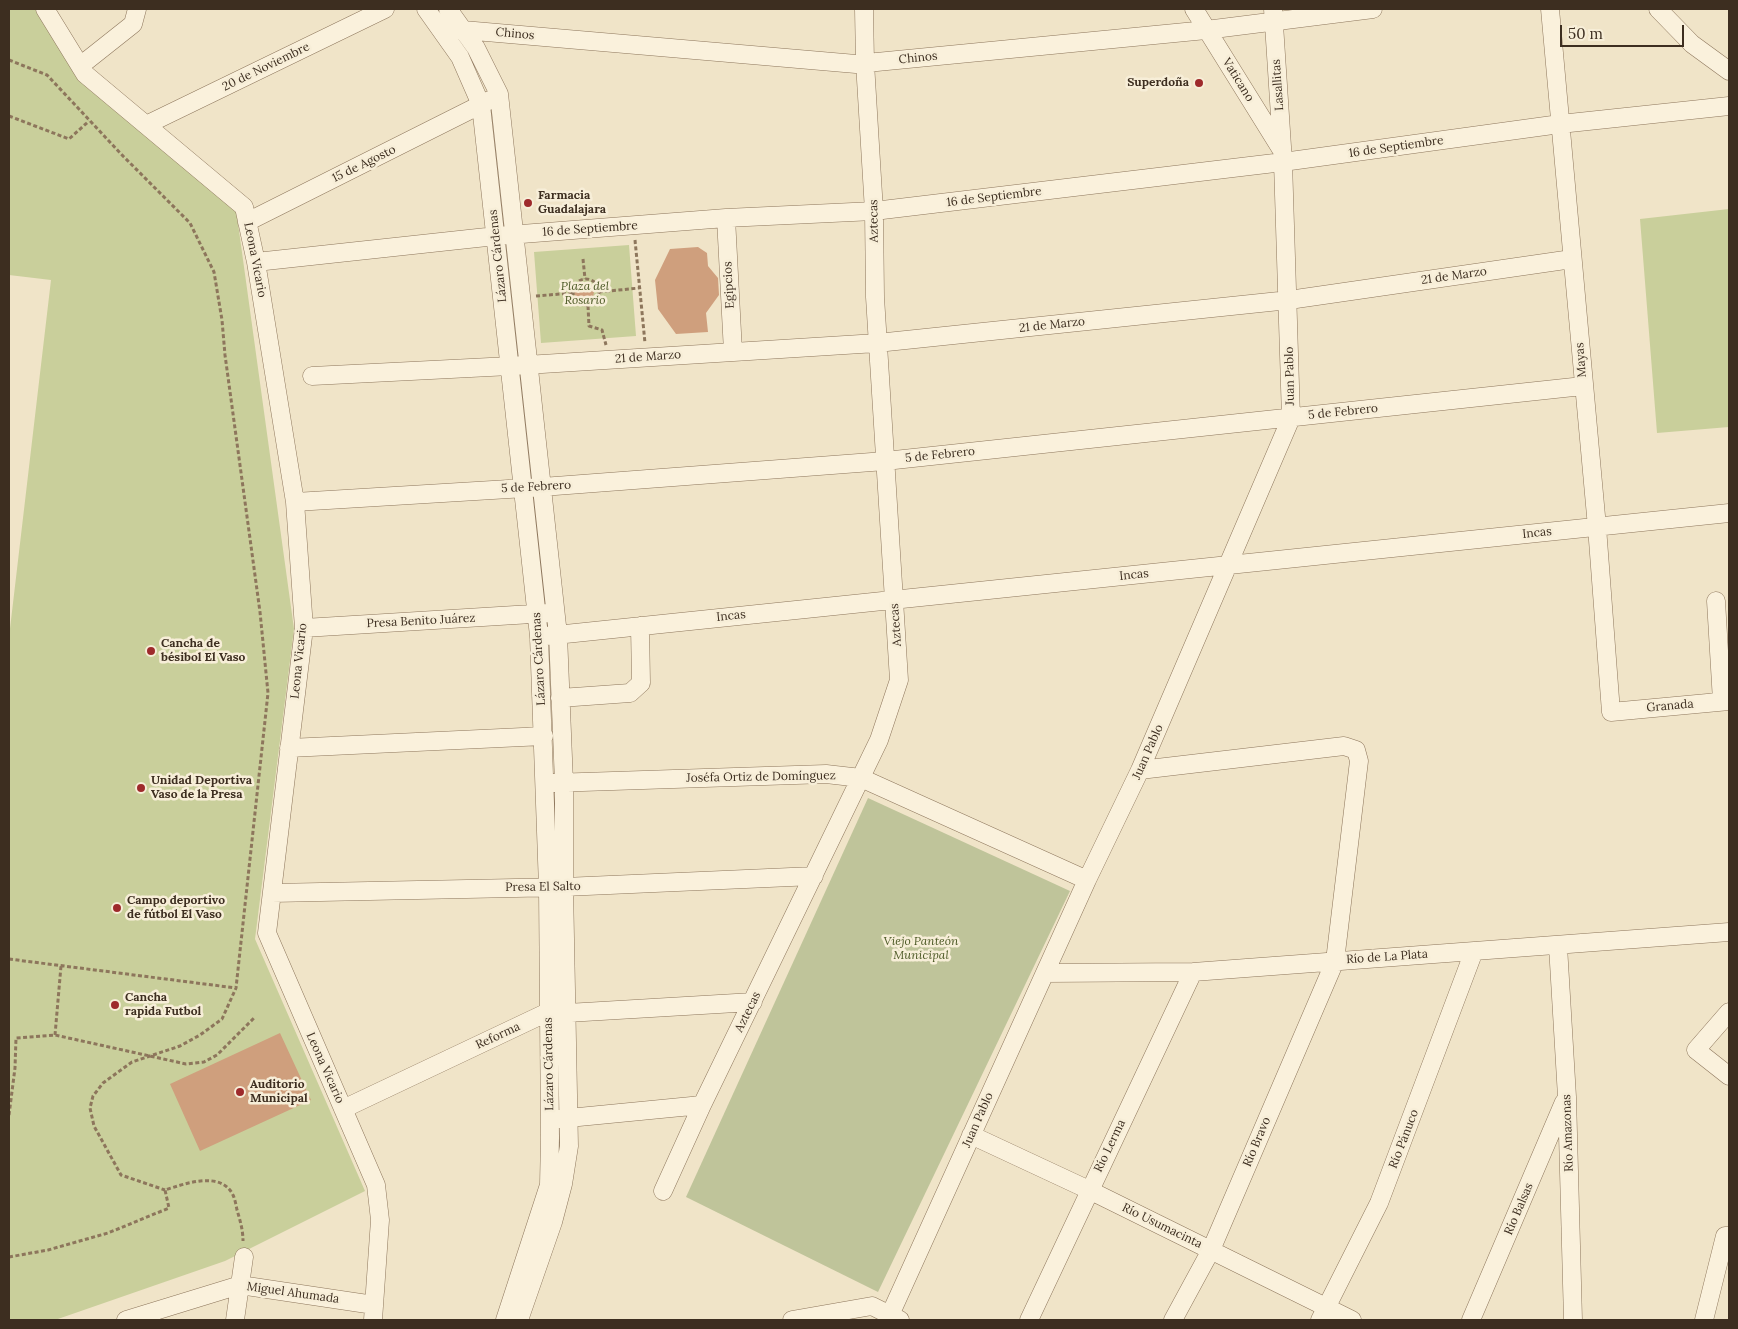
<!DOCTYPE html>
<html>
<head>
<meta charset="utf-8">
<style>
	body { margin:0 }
	#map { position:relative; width:1738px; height:1329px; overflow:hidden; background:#f0e4c8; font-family:Lora,serif }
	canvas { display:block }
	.frame { position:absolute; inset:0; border:10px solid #3d2e20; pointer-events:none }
	.scale { position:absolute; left:1560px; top:25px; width:124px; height:22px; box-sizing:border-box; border:2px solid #3d2e20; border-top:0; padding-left:6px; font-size:15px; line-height:18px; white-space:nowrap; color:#3d2e20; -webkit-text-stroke:4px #f7eed8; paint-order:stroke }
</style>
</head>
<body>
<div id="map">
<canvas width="1738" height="1329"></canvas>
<div class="frame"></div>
<div class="scale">50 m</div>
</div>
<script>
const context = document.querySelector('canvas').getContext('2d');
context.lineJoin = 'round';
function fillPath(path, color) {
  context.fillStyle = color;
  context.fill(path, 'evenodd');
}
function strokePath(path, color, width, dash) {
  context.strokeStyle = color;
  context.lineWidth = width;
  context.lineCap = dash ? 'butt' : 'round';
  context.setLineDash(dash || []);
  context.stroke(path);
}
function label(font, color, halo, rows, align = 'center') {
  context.font = font + ' Lora,serif';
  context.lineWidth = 5;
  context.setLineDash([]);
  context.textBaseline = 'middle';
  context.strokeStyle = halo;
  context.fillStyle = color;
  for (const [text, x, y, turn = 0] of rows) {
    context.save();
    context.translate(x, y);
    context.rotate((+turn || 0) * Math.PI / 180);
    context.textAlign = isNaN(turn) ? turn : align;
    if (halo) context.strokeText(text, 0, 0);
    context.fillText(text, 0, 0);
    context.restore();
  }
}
fillPath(new Path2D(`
	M9,9H38L77,71L236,209L294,629L255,939L365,1191L225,1261L55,1320H9V637L51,280L9,275Z
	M1729,209V427L1657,433L1640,219Z
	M629,245L636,336L541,343L534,252Z`), '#c9cf9b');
fillPath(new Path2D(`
	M868,798L1070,891L878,1292L686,1197Z`), '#bfc49a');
fillPath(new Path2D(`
	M698,247L707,253L708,266L718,278L719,295L706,313L708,332L676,334L658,309L655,280L670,249Z
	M574 292a10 10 0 1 1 20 0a10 10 0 1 1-20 0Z
	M280,1033L311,1100L200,1151L170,1084Z`), '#cf9f7d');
const minor = new Path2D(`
	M45,9L85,74L244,207L256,262L295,502L304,628L267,933L376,1185L380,1220L373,1320
	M426,9L460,57L481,105L539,636L548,887L550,1138L549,1185L505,1320
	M448,9L476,48L499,94L558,635L564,783V887L569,1146L563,1184L553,1222L519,1320
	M1194,9L1281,149
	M1550,9L1597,527L1611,712L1729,701
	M1658,9L1692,44L1729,71
	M455,30H463L856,64L1206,30L1373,9
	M80,66L133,24L137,9
	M146,125L385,9
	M726,218L733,352
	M247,222L490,100
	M256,262L496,236L726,218L874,211L1283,162L1560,124L1729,106
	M312,376L510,366L877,343L1289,300L1572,259
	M295,502L542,487L885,461L1583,386
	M1716,601L1722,701
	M304,628L548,613
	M546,636L1729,513
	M560,698L630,693L641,683L640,626
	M289,748L544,736
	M1140,770L1344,746L1356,750L1359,761L1335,961L1211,1250L1173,1320
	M552,783L826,774L861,778L1087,880
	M272,893L564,887L814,876
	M1558,946L1567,1097L1573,1320
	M1045,973L1193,972L1729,932
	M1729,1012L1696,1050L1729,1076
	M343,1109L548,1012L567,1013L753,1002
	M558,1119L702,1105
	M971,1135L1089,1190L1352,1320
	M663,1191L702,1105L879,740L899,680L875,297L874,211L865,63L864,9
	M126,1320L240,1285L374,1305
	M235,1320L244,1257
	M792,1320L872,1306L900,1320
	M890,1320V1315L1087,880L1140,770L1291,418L1283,162L1273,9
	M1029,1320L1193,972
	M1320,1320L1379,1203L1474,951
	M1471,1320L1564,1102
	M1704,1320L1725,1236H1729`);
strokePath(minor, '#8d765c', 19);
strokePath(new Path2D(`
	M9,60L47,75L123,156L190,223L214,272L222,320L225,355L260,612L268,693L236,988L222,1019L200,1035L180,1046L132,1062L103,1083L93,1096L90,1108L94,1126L121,1175L165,1190
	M9,116L69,139L89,121
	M635,240L645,343
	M583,259L585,279
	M573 292a13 13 0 1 1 26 0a13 13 0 1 1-26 0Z
	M599,292L639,288
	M536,296L572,293
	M588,306L589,326L602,330L606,345
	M9,959L236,988
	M55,1035L61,966
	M9,1115L15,1068L16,1038L55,1035L186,1064L204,1062L217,1055L254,1018
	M9,1257L48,1250L108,1233L169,1208L165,1190C184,1184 221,1170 233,1195C235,1199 236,1205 237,1210C240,1220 243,1230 243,1241`), '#8d765c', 3, [4, 2.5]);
strokePath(minor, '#faf1dc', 18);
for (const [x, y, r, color] of [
	[1199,83,5,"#9e2a2b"],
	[528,203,5,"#9e2a2b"],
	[151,651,5,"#9e2a2b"],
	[141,788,5,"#9e2a2b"],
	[117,908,5,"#9e2a2b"],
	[115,1005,5,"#9e2a2b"],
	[240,1092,5,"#9e2a2b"]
]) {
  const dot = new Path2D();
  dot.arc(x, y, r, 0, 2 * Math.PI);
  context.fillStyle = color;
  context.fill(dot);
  strokePath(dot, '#f7eed8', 2);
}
label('12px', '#3d2e20', '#f7eed8', [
	["Chinos",515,34,5],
	["Chinos",918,58,-6],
	["20 de Noviembre",266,67,-26],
	["Vaticano",1238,80,58],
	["Lasallitas",1278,85,-94],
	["16 de Septiembre",1396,147,-8],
	["15 de Agosto",364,164,-26],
	["16 de Septiembre",994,197,-7],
	["Aztecas",874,221,-91],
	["16 de Septiembre",590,229,-4],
	["Lázaro Cárdenas",498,256,-96],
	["Leona Vicario",255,260,79],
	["21 de Marzo",1454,276,-8],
	["Egipcios",729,285,-93],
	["21 de Marzo",1052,325,-6],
	["21 de Marzo",648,357,-4],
	["Mayas",1581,360,-95],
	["Juan Pablo",1290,376,-91],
	["5 de Febrero",1343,412,-6],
	["5 de Febrero",940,455,-6],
	["5 de Febrero",536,487,-3],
	["Incas",1537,533,-6],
	["Incas",1134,575,-6],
	["Incas",731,616,-6],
	["Presa Benito Juárez",421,621,-3],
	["Aztecas",896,625,-94],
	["Lázaro Cárdenas",539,659,-93],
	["Leona Vicario",299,661,-84],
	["Granada",1670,706,-5],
	["Juan Pablo",1148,752,-66],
	["Joséfa Ortiz de Domínguez",761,777,-1],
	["Presa El Salto",543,887,-1],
	["Río de La Plata",1387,957,-4],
	["Aztecas",748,1012,-64],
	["Reforma",498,1036,-25],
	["Lázaro Cárdenas",549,1064,-91],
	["Leona Vicario",325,1068,66],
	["Juan Pablo",978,1120,-66],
	["Río Amazonas",1568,1133,-92],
	["Río Pánuco",1404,1139,-69],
	["Río Bravo",1257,1142,-67],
	["Río Lerma",1110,1146,-64],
	["Río Balsas",1519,1209,-67],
	["Río Usumacinta",1162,1226,26],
	["Miguel Ahumada",293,1293,8]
]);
label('bold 12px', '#3d2e20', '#f7eed8', [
	["Superdoña",1189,83,"right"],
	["Farmacia",538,196],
	["Guadalajara",538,210],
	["Cancha de",161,644],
	["bésibol El Vaso",161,658],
	["Unidad Deportiva",151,781],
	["Vaso de la Presa",151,795],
	["Campo deportivo",127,901],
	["de fútbol El Vaso",127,915],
	["Cancha",125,998],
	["rapida Futbol",125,1012],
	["Auditorio",250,1085],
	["Municipal",250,1099]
], 'left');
label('italic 12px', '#4d5a26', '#f7eed8', [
	["Plaza del",585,287],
	["Rosario",585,301],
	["Viejo Panteón",921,942],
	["Municipal",921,956]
]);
</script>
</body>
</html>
